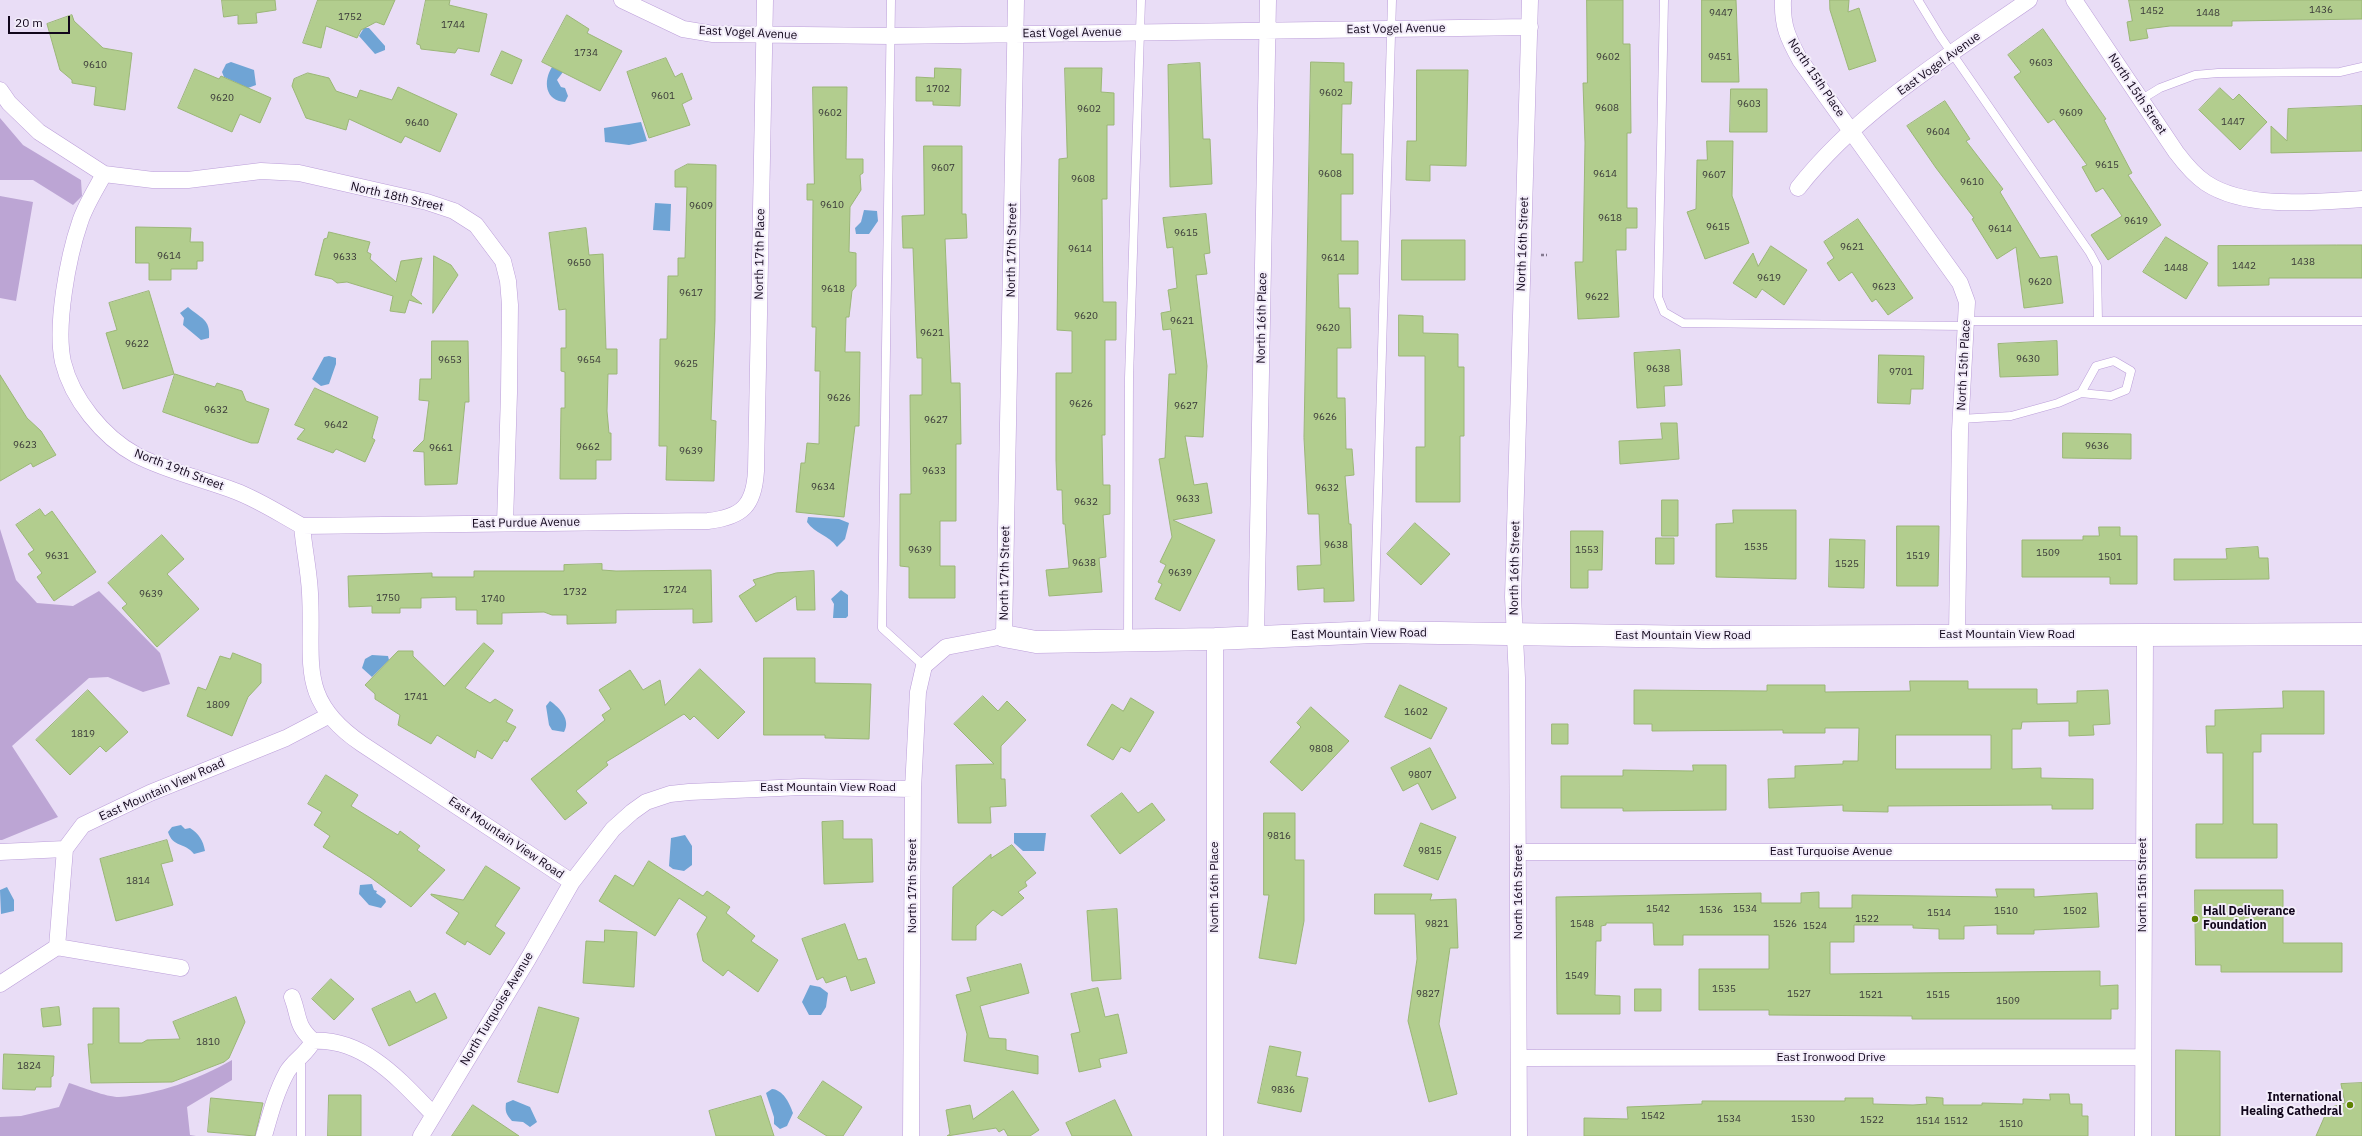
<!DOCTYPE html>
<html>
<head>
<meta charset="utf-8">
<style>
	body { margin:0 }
	#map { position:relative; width:2362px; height:1136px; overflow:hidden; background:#e9ddf6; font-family:"IBM Plex Sans",sans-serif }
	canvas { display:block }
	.scale { position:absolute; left:8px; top:16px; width:62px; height:18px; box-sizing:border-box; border:2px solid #11061b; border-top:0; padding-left:5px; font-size:12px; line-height:14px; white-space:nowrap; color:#11061b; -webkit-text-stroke:3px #f3edfa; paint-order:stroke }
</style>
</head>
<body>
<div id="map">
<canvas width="2362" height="1136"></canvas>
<div class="scale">20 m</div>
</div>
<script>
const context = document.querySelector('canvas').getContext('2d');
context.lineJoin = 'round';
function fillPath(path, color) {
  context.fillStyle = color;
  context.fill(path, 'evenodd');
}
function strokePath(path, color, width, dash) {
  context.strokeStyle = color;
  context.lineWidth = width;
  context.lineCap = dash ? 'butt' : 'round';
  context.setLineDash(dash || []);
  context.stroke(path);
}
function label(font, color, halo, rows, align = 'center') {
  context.font = font + ' "IBM Plex Sans",sans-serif';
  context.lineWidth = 4;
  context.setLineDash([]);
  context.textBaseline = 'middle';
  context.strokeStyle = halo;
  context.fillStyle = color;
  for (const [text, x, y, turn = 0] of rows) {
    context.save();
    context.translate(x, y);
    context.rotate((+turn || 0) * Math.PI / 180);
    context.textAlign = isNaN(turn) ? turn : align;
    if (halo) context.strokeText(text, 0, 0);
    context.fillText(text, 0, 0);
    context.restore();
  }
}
fillPath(new Path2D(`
	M0,118L23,145L81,180L82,196L73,205L33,180H0Z
	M0,196L33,202L16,301L0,298Z
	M0,529L16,580L37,603L73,606L99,591L160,653L170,684L143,692L108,677L89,678L12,746L58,817L2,840H0Z
	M232,1060V1080L187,1107L190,1135L196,1136H0V1117L21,1116L59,1107L69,1083C82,1087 106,1097 119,1097C157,1095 199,1079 232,1060Z`), '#bca5d4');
fillPath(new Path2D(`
	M364,28H369L385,46V50L375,54L359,36Z
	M231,62L254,70L256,85L248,88L224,77L222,72L226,64Z
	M552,67L563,72L557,80L561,87L565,88L568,96L565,102C545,101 543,81 552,67Z
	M641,122L647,141L629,145L605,142L604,128Z
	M655,203L671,204L670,231L653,230Z
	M864,210L877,211L878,221L869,234H856L855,228L861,222Z
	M188,307C200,318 211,319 209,338L201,340L183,325L184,318L180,313Z
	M329,356L336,358V364L329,384L321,386L312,379L324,357Z
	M808,517L839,519L849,523L845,539L837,547C829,535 815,534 807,522Z
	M841,590L848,595V616L846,618H833L834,604L831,599Z
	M372,655L388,656L389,660L372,677L362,668L365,659Z
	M550,701C560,708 571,720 564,732L552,730L549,725L546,706Z
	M181,825L185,829L190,828C199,834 203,840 205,851L194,854C185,842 173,848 168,832L172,827Z
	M1014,833H1046L1044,851H1023L1014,843Z
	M685,835L692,846V865L684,871L673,869L669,866L671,838Z
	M372,884L374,890L377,891L376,893L385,899L386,902L381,908L369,905L359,894L360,885Z
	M7,887L14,900V911L1,914L0,890Z
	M810,985L820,987L828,993L826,1007L821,1015H809L802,1002Z
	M772,1089C783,1090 789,1102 793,1113L787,1126L780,1129L774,1124V1117L766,1093Z
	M513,1100L530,1107L537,1122L530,1127L523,1122L512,1121C506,1114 505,1112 506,1103Z`), '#6fa4d5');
const building = new Path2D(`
	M222,0H275L276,10L256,13L257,23L238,24V15L224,17Z
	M318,0H395L384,25L376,22L361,30L357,38L326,26L321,48L303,43Z
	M426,0H450L449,5L487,14L479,52L458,48L455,53L421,49L420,45L417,44Z
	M1587,0H1623V44H1630L1631,133H1627V208H1637V228H1626V250H1616L1619,317L1578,319L1575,262H1583L1585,143L1583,83H1587Z
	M1702,0H1736L1739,82H1702Z
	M1830,0H1849L1848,12L1859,8L1876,61L1849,70L1830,10Z
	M2129,0H2362V19L2232,21V26H2170L2146,29L2148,38L2130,41L2127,22L2132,21Z
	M72,15L74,21L103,48L132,53L125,110L94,105L96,87L72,83V80L60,70L47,24Z
	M567,15L589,29L587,33L622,51L600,91L542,62Z
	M2043,29L2106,119L2104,120L2132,173L2128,175L2161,225L2108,260L2091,235L2122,216L2103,188L2096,192L2082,167L2087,165L2054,119L2048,123L2036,107L2014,77L2021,72L2008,55Z
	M502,51L522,60L512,84L491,75Z
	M666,58L675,77L682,73L692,99L682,104L690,125L649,138L627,72Z
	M1311,62L1344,63V82H1352L1351,104H1342L1341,154H1353V194H1341V241H1358V274H1338L1339,308H1350L1351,348H1337V398H1345L1346,449H1352L1354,475L1345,476L1349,524H1351L1354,601L1324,602V588L1298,590L1297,566L1321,565L1319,514H1308L1304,438Z
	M1200,63L1203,139H1210L1212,184L1170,187L1168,65Z
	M935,68L961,69L960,106L933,105V101H916V77L934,78Z
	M1065,68H1102L1101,92L1114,93V125H1107V199H1102L1103,302H1116V340H1105V435H1102L1103,485H1110V514L1103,515L1106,557L1099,558L1102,592L1049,596L1046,570L1069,568L1065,524H1063L1062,490H1057L1056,460V373H1072V331L1057,330L1059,159L1067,158Z
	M195,69L219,79L221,76L271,98L260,123L240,114L232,132L178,108Z
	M1417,70H1468L1466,166L1430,165V181L1406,180L1407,141H1416Z
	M308,73L329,78L336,91L357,98L360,90L392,100L398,87L457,114L440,152L405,136L401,143L349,119L346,130L306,118L292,86L294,79Z
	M813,87H847L846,159H863V173L860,175L861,190L850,207L849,252L856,253V286L852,291L849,317H846L845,352H860L859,426H855L844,517L796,512L801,463H805L807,443L819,444L820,371H815L816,327H812L813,200H807V184H814Z
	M2220,88L2233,100L2239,94L2267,122L2240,150L2199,110Z
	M1731,89H1767V132H1730Z
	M1945,101L1970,139L1966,141L2003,189L2000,192L2040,258L2057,256L2063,303L2024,308L2016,247L1997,259L1972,219L1974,218L1936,168L1907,126Z
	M2362,106V151L2271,153V126L2287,141L2288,109Z
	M1707,141H1733L1732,196L1749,243L1705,259L1687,212L1696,209L1697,160H1707Z
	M924,146H962V214H966L967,238L945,239L951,383H960L961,444H956V521H940V566H955V598H909V567L900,566V494H911L910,395H922V358H917L913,248H903L902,216L924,215Z
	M688,164L716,165L715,321L711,420L716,421L714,481L666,480L667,446H659L660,339H667L668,276H678V258H685L687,187H675V171Z
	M1206,214L1210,253L1204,254L1207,274L1196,275L1207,366L1203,437L1185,436L1194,485L1207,483L1212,513L1173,520L1215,540L1180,611L1155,599L1162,584L1158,582L1166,565L1160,562L1172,537L1159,459L1165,458L1169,374H1176L1171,329L1163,330L1161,313L1171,311L1168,290L1177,288L1173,247L1167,248L1163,218Z
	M1858,219L1913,298L1888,315L1876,299L1872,302L1852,272L1839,281L1827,263L1834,258L1824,242Z
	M136,227L191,228L190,242H203V261H197V269H171V280H149V263H136Z
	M586,228L589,255L603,254L606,349H617V374H608L607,411L609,433H611V460H596V479H560L561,408H565V372L561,371V348H566V309L559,310L549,233Z
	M329,232L370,242L367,252L371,254L370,259L396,282L401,261L422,258L411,295L422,304L409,300L405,313L390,311L393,296L347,282L337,283L332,279L315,275L324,239L327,238Z
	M2166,237L2208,263L2186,299L2143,272Z
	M1402,240H1465V280H1402Z
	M2337,245H2362V278H2269V285L2218,286V246Z
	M1771,246L1807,270L1784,305L1762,289L1756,298L1733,283L1753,253L1758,266Z
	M434,256L451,265L458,275L433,313Z
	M149,291L174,374L123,389L106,333L117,330L109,303Z
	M1399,315L1423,316V333L1458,334V367H1464V436H1460V502H1416V447H1425V356H1399Z
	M432,341H468L469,402H465L457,484L425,485L424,452L413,451L424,440L429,401L419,400L420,379H431Z
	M2057,341L2058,375L2000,377L1998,344Z
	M1680,350L1682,385L1664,386L1665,406L1637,408L1634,353Z
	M1879,355L1924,356L1923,389H1911L1910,404L1878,403Z
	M175,374L215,387L217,383L242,391L246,401L269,409L258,443H251L163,412Z
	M0,375L27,418L41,431L56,455L33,467L31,463L0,481Z
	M315,388L378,417L372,438L375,440L365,462L336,449L333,453L297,439L305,429L295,425Z
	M1661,423H1677L1679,459L1620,464L1619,441L1662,439Z
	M2063,433L2131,434V459L2063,458Z
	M1662,500H1678V536H1662Z
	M40,509L45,516L52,511L96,572L54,601L37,577L42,573L28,554L34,550L16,525Z
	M1733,510H1796V579L1716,577V524L1733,523Z
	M1415,523L1450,554L1421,585L1387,554Z
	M1897,526H1939L1938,586H1897Z
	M2099,527H2120V536H2137V584H2110V577H2022V540H2083V536H2099Z
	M1571,531H1603L1602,570H1588V588H1571Z
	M162,535L184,559L167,574L199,609L157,647L122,608L127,604L108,583Z
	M1656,538H1674V564H1656Z
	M1830,539L1865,540L1864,588L1829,587Z
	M2258,547L2259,558H2268L2269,579L2174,580V559H2227L2226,549Z
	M602,564V570L616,571L711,570L712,622L693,623V609L616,610V623L567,624V615H552L544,612L502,613V624H477V610H456V597L421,598V608H400V613H372V606L349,607L348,576L432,573V577H474V571H564V565Z
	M814,571L815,610H797L796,596L756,622L739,596L756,585L753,580L776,573Z
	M484,643L494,651L465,688L490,703L495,699L513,710L506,722L516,727L507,742L504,740L492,759L477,750L475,758L437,735L431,744L398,725L400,715L375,699V694L365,685L398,651H413V656L444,686Z
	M233,653L261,664V683L248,697L232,736L187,716L198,687L206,690L220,656L230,659Z
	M764,658H815V683L871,684L869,739L825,738V735H764Z
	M700,669L745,712L718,739L694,716L690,720L684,714L606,762L608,765L576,791L587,803L565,820L531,779L605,720L602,715L611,709L599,690L630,670L643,690L660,680L665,705Z
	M1910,681H1968V689H2037V704L2077,703V691L2108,690L2110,724L2093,725L2094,735L2069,736V721L2022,722L2021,729H2012V769L2041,768V778L2093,779V809H2052V805L1888,806V812L1843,811V805L1769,808L1768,779L1795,778V766L1843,764V761H1858L1859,728H1825V733H1783V730L1652,731V724H1634V690L1767,691V685H1825V692L1910,691ZM1896,735H1991V769H1896Z
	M1400,685L1447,708L1431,739L1385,717Z
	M88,690L128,732L106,752L100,746L70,775L36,740Z
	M2283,691H2324V734H2261V752H2253V824H2277V858H2196V824H2223V753H2207L2206,726H2215V710L2283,708Z
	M983,696L998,711L1007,701L1026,720L1001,746V779H1005L1006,806L990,807L991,823H958L956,765L994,764L954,724Z
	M1131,698L1154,712L1130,752L1121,747L1113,760L1087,745L1112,704L1123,711Z
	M1311,707L1349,741L1302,791L1270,762L1301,727L1297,723Z
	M1552,724H1568V744H1552Z
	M1430,748L1456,798L1432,810L1418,783L1403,791L1391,768Z
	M1693,765H1726V810L1623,811V808H1561V776H1623V770L1693,771Z
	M326,775L358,795L351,806L398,835L400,831L420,846L417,850L445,870L411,907L370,877L323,847L330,836L314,825L322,812L308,804Z
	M1122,793L1138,813L1152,803L1165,820L1120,854L1091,816Z
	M1264,813H1295V860H1304V921L1296,964L1259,958L1269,895H1264Z
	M843,821V839H872L873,882L824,884L822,822Z
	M1421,823L1456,837L1438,880L1404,866Z
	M167,840L173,861L161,864L173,905L116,921L100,859Z
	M1012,845L1036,873L1025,882L1027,886L1018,892L1024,898L1002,916L993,910L976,926V940H952L953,887L991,854V858Z
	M649,861L703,896L707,891L730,907L726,913L755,936L751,941L778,960L758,992L728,970L723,976L703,961L697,934L707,917L679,898L655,936L599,901L615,875L633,886Z
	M486,866L520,888L495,926L505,933L490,955L467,941L465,945L446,933L459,913L431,895V894L463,900Z
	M1996,889H2034V897L2097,893L2099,927L2034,930V934H1997V925L1964,926V939H1939V929L1913,928V925H1854V942H1830V974L2100,971V986L2118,985V1009H2111V1019H1912V1016L1769,1015V1010H1699V969H1769V935H1683V945H1654L1653,923H1606V925L1601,926V941H1596L1595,995L1620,996V1014H1557L1556,897L1761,893V903H1801V893L1819,892V908H1852V895L1997,897Z
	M2195,890H2283V943H2342V972H2221V965H2196Z
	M1375,894H1432L1430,900L1456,899L1458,948H1450L1439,1024L1457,1094L1429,1102L1408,1021L1417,959L1415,914H1375Z
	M1117,909L1121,979L1092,981L1087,911Z
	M845,924L858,960L866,958L875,983L851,991L846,976L826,983L823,977L817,980L802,939Z
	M605,930L637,932L634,987L583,983L586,941L604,942Z
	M1021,964L1029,993L980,1006L989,1038L1006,1039V1050L1038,1056V1074L964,1061L967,1034L956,995L971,991L967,978Z
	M331,979L354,999L334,1020L312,999Z
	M1098,988L1105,1017L1118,1014L1127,1053L1099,1059L1101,1067L1079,1072L1071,1034L1080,1032L1071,994Z
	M1635,989H1661V1011H1635Z
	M410,991L416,1003L435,993L447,1018L389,1046L372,1009Z
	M236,997L245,1022L229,1058L224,1062L172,1082L91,1083L88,1044H93V1008H119V1043H142L147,1040L180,1039L173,1022Z
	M59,1007L61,1025L43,1027L41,1009Z
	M539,1007L579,1018L558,1093L518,1082Z
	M1270,1046L1301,1052L1296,1076L1308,1078L1301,1112L1258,1103Z
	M2176,1050L2220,1051V1136H2176Z
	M4,1054L54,1056L53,1076L51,1077V1087H36L35,1090L3,1089Z
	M823,1081L862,1107L843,1136H827L798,1118Z
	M2362,1083V1136H2316L2327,1111L2332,1107L2345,1103L2341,1084Z
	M1013,1091L1039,1130L1030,1136H1008L1004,1129L999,1132L996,1128L947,1136L950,1134L946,1110L970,1105L973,1119Z
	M2050,1094H2069L2070,1104H2082V1116H2088V1136H1584V1118L1628,1119L1627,1107L1702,1104V1101H1845V1098H1873V1104L1913,1105L1927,1104L1926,1097L1943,1098V1105H1982V1103L2023,1104V1099L2050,1100Z
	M329,1095H361V1136H328Z
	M761,1096L774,1136H716L709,1111Z
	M211,1098L263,1103L255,1136L208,1132Z
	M1115,1100L1132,1136H1072L1066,1123Z
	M473,1105L519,1136H452Z`);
fillPath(building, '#b2cd8e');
strokePath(building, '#9bb677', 1);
const lane = new Path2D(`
	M891,0L882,628L924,666
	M1664,0L1658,297L1664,312L1683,323L1965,326
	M1918,0L1940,36L2090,253L2097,266L2098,321
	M2142,99L2160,88L2195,75L2218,73L2340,72L2362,67
	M1967,321H2362
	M1960,419L2011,416L2058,403L2081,393L2111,396L2126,390L2131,371L2114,361L2096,366L2081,393
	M1374,631L1392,0
	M1128,640L1129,378L1141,0
	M301,1136V1058`);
const street = new Path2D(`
	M622,0L683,29L713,34L890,36L1530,27
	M1783,0C1782,26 1788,38 1800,60L1960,283L1967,302L1960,431L1957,635
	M2074,0L2176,152C2185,164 2194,175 2206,183C2247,210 2315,202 2362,199
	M0,90L9,103L39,132L104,174L153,180H188L261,171L299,173L427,202L454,211L476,225L503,261L508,281L510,305L509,393L505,523
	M104,174C96,189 85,206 80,222C68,257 55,326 63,362C72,399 103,437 136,455C167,471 203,479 235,491C259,500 280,514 302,526
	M1798,188C1859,110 1948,56 2029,0
	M302,526L708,521C743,517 754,505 756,471L765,0
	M302,526C304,549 309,571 310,593C314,662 296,699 362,744L572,882
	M1256,637L1268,0
	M1215,639V1136
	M0,852L65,849L83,825L150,793L286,738L328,716
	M1519,852H2143
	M57,947L65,849
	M0,984L57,947L181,968
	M292,997C300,1018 295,1024 313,1041
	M1519,1058L2142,1057
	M264,1136C270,1115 276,1092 287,1072C294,1060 307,1054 313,1041C364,1038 400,1080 433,1114
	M421,1136L528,959L572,882L613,829L632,812L646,802L670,794L689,792L802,787L913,789
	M911,1136L913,789L918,692L924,666L946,647L1004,636L1016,0
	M1519,1136L1517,678L1513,597L1530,0
	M2143,1136L2145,634`);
const secondary = new Path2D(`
	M1004,636L1036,642L1215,639L1374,632L1703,637L2362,634`);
strokePath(lane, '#bb9ed9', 9);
strokePath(street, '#bb9ed9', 17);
strokePath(secondary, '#bb9ed9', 23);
strokePath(new Path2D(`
	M1541,255H1547`), '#847990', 2.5, [3, 2]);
strokePath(lane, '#fff', 8);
strokePath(street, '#fff', 16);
strokePath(secondary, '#fff', 22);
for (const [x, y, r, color] of [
	[2195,919,4,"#5d8200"],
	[2350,1105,4,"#5d8200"]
]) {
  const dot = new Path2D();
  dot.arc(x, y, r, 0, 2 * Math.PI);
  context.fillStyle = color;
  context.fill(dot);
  strokePath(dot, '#f3edfa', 1.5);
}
label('10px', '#393838', null, [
	["1436",2321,10],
	["1452",2152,11],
	["9447",1721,13],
	["1448",2208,13],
	["1752",350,17],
	["1744",453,25],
	["1734",586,53],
	["9602",1608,57],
	["9451",1720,57],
	["9603",2041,63],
	["9610",95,65],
	["1702",938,89],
	["9602",1331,93],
	["9601",663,96],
	["9620",222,98],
	["9603",1749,104],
	["9608",1607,108],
	["9602",1089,109],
	["9602",830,113],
	["9609",2071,113],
	["1447",2233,122],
	["9640",417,123],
	["9604",1938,132],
	["9615",2107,165],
	["9607",943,168],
	["9608",1330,174],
	["9614",1605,174],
	["9607",1714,175],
	["9608",1083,179],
	["9610",1972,182],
	["9610",832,205],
	["9609",701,206],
	["9618",1610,218],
	["9619",2136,221],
	["9615",1718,227],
	["9614",2000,229],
	["9615",1186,233],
	["9621",1852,247],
	["9614",1080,249],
	["9614",169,256],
	["9633",345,257],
	["9614",1333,258],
	["1438",2303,262],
	["9650",579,263],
	["1442",2244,266],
	["1448",2176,268],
	["9619",1769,278],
	["9620",2040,282],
	["9623",1884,287],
	["9618",833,289],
	["9617",691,293],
	["9622",1597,297],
	["9620",1086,316],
	["9621",1182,321],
	["9620",1328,328],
	["9621",932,333],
	["9622",137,344],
	["9630",2028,359],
	["9653",450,360],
	["9654",589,360],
	["9625",686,364],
	["9638",1658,369],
	["9701",1901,372],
	["9626",839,398],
	["9626",1081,404],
	["9627",1186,406],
	["9632",216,410],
	["9626",1325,417],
	["9627",936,420],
	["9642",336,425],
	["9623",25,445],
	["9636",2097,446],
	["9662",588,447],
	["9661",441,448],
	["9639",691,451],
	["9633",934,471],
	["9634",823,487],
	["9632",1327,488],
	["9633",1188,499],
	["9632",1086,502],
	["9638",1336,545],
	["1535",1756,547],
	["9639",920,550],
	["1553",1587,550],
	["1509",2048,553],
	["9631",57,556],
	["1519",1918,556],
	["1501",2110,557],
	["9638",1084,563],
	["1525",1847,564],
	["9639",1180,573],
	["1724",675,590],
	["1732",575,592],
	["9639",151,594],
	["1750",388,598],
	["1740",493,599],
	["1741",416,697],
	["1809",218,705],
	["1602",1416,712],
	["1819",83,734],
	["9808",1321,749],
	["9807",1420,775],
	["9816",1279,836],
	["9815",1430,851],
	["1814",138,881],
	["1542",1658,909],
	["1534",1745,909],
	["1536",1711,910],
	["1510",2006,911],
	["1502",2075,911],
	["1514",1939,913],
	["1522",1867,919],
	["9821",1437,924],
	["1548",1582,924],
	["1526",1785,924],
	["1524",1815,926],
	["1549",1577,976],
	["1535",1724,989],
	["9827",1428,994],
	["1527",1799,994],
	["1521",1871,995],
	["1515",1938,995],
	["1509",2008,1001],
	["1810",208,1042],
	["1824",29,1066],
	["9836",1283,1090],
	["1542",1653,1116],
	["1534",1729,1119],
	["1530",1803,1119],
	["1522",1872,1120],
	["1514",1928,1121],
	["1512",1956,1121],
	["1510",2011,1124]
]);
label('12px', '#11061b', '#f3edfa', [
	["East Vogel Avenue",1396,29,-1],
	["East Vogel Avenue",748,33,3],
	["East Vogel Avenue",1072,33,-1],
	["East Vogel Avenue",1939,64,-36],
	["North 15th Place",1816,78,56],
	["North 15th Street",2137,94,56],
	["North 18th Street",397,197,13],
	["North 16th Street",1523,244,-88],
	["North 17th Street",1012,250,-89],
	["North 17th Place",760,254,-89],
	["North 16th Place",1262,318,-89],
	["North 15th Place",1964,365,-87],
	["North 19th Street",179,470,21],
	["East Purdue Avenue",526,523,-1],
	["North 16th Street",1515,568,-89],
	["North 17th Street",1005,573,-89],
	["East Mountain View Road",1359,634,-1],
	["East Mountain View Road",2007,635],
	["East Mountain View Road",1683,636],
	["East Mountain View Road",828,788],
	["East Mountain View Road",162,790,-24],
	["East Mountain View Road",506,838,34],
	["East Turquoise Avenue",1831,852],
	["North 15th Street",2143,885,-90],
	["North 17th Street",913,886,-90],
	["North 16th Place",1215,887,-90],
	["North 16th Street",1519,892,-90],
	["North Turquoise Avenue",497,1009,-59],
	["East Ironwood Drive",1831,1058]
]);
label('bold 12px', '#11061b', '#f3edfa', [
	["Hall Deliverance",2203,912],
	["Foundation",2203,926],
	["International",2342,1098,"right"],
	["Healing Cathedral",2342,1112,"right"]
], 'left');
</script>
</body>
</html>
